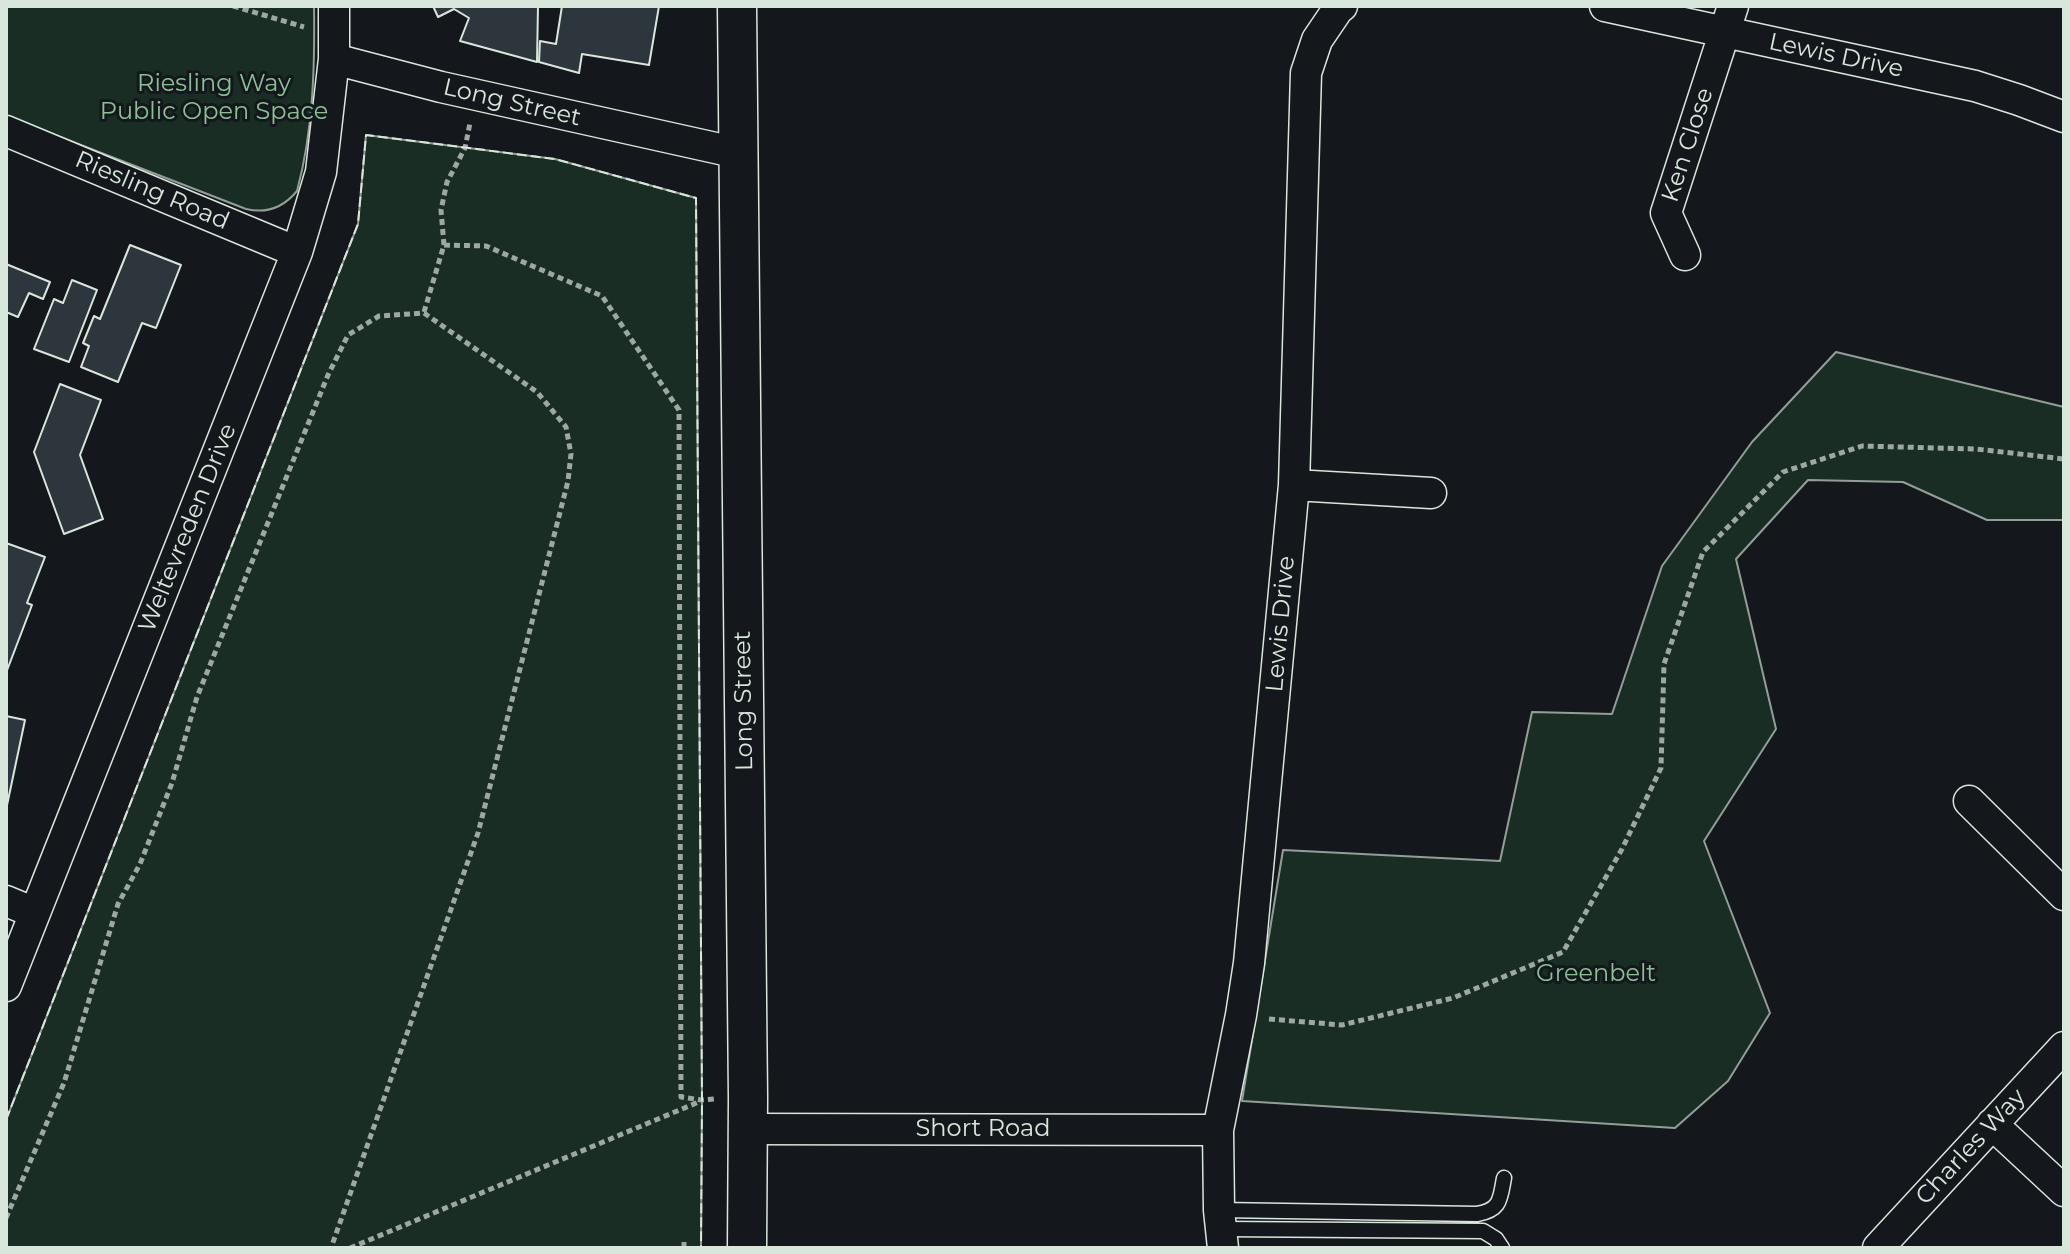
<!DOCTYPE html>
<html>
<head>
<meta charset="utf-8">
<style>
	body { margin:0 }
	#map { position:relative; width:2070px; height:1254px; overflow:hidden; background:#14181c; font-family:Montserrat,sans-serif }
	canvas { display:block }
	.frame { position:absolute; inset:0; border:8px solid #d8e6dc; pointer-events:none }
</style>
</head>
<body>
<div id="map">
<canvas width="2070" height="1254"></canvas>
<div class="frame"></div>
</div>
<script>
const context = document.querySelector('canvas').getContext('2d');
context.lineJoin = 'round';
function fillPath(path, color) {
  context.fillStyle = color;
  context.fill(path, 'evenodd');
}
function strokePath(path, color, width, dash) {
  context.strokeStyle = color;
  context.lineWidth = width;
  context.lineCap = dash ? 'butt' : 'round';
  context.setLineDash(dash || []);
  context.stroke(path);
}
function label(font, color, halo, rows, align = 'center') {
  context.font = font + ' Montserrat,sans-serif';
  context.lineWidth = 6;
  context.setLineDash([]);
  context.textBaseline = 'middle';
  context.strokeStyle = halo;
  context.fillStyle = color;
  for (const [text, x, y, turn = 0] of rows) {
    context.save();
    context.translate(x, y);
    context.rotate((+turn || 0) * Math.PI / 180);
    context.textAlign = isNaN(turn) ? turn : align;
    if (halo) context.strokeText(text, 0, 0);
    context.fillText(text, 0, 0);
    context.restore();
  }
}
const green = new Path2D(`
	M6,6H314C315,67 313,132 297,191C283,208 267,214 246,209L6,116Z
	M366,135L555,159L696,198L702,1100L701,1248H6V1120L358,224Z
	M1836,352L2064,407V520H1987L1903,482L1808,480L1736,559L1776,729L1704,841L1770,1013L1728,1081L1675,1128L1242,1101L1283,850L1500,861L1532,712L1612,714L1662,566L1752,442Z`);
fillPath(green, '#1a2d24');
strokePath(green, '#939e99', 2);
const building = new Path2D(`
	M433,6H538L537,62L460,41L469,18L454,9L438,17Z
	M562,6H659L649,65L582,54L579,73L539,62L540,41L556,44Z
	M130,245L181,265L156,328L142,323L118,382L81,367L89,346L83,343L94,316L100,319Z
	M6,264L50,282L43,299L29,293L18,317L6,312Z
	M72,280L97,290L69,362L34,349L54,299L63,303Z
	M60,384L101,400L80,455L103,519L64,534L34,452Z
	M6,543L45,557L27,603L32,605L6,673Z
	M6,716L25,720L6,810Z`);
fillPath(building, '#2c363c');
strokePath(building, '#d8e6dc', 2);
const service = new Path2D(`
	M1219,1210L1477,1214C1501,1210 1500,1199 1504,1178
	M1222,1229L1483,1231L1496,1239L1502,1248`);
const minor = new Path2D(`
	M1605,6L1975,86L2019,100L2064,117
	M334,59L441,87L738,153
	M6,131L297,252
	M1685,255L1666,213L1733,6
	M1294,485L1431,493
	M1969,801L2064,895
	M6,901L35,913
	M6,986L297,252L321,172L334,59V6
	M1992,1124L2064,1191
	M748,1129L1218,1130
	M1223,1248L1219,1210L1218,1130L1241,1015L1249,963L1294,485L1306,73L1317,40L1338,9L1342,6
	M1878,1248L2064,1047`);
const tertiary = new Path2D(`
	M737,6L748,1098L747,1248`);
strokePath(service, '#d8e6dc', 17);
strokePath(minor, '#d8e6dc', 33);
strokePath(tertiary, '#d8e6dc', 41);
strokePath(new Path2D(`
	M233,6L304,27
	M444,245L486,246L602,296L679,410L681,1097L702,1100L715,1099
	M424,312L444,245L441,210L447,182L465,148L470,123
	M1269,1019L1342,1025L1453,998L1563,952L1622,849L1661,768L1664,664L1703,552L1783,472L1862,446L1976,449L2064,459
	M6,1218L64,1083L118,904L140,864L172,783L197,697L328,375L348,335L379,316L424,313L537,392L566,427L571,454L568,481L478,833L331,1248
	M350,1248L701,1101
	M684,1248V1240`), '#9da8a2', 5, [6, 4]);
strokePath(service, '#14181c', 14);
strokePath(minor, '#14181c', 30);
strokePath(tertiary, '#14181c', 38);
strokePath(new Path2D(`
	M6,1120L358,224L366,135L555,159L696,198L702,1100L701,1248`), '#d8e6dc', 2, [10, 4]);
label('24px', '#d8e6dc', '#14181c', [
	["Lewis Drive",1836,56,12],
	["Long Street",512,103,13],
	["Ken Close",1688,145,-72],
	["Riesling Road",152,191,23],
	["Weltevreden Drive",188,528,-68],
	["Lewis Drive",1281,624,-85],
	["Long Street",744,701,-91],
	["Short Road",983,1129],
	["Charles Way",1971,1147,-47]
]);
label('24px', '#8ac095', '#14181c', [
	["Riesling Way",214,84],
	["Public Open Space",214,112],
	["Greenbelt",1596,974]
]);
</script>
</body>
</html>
